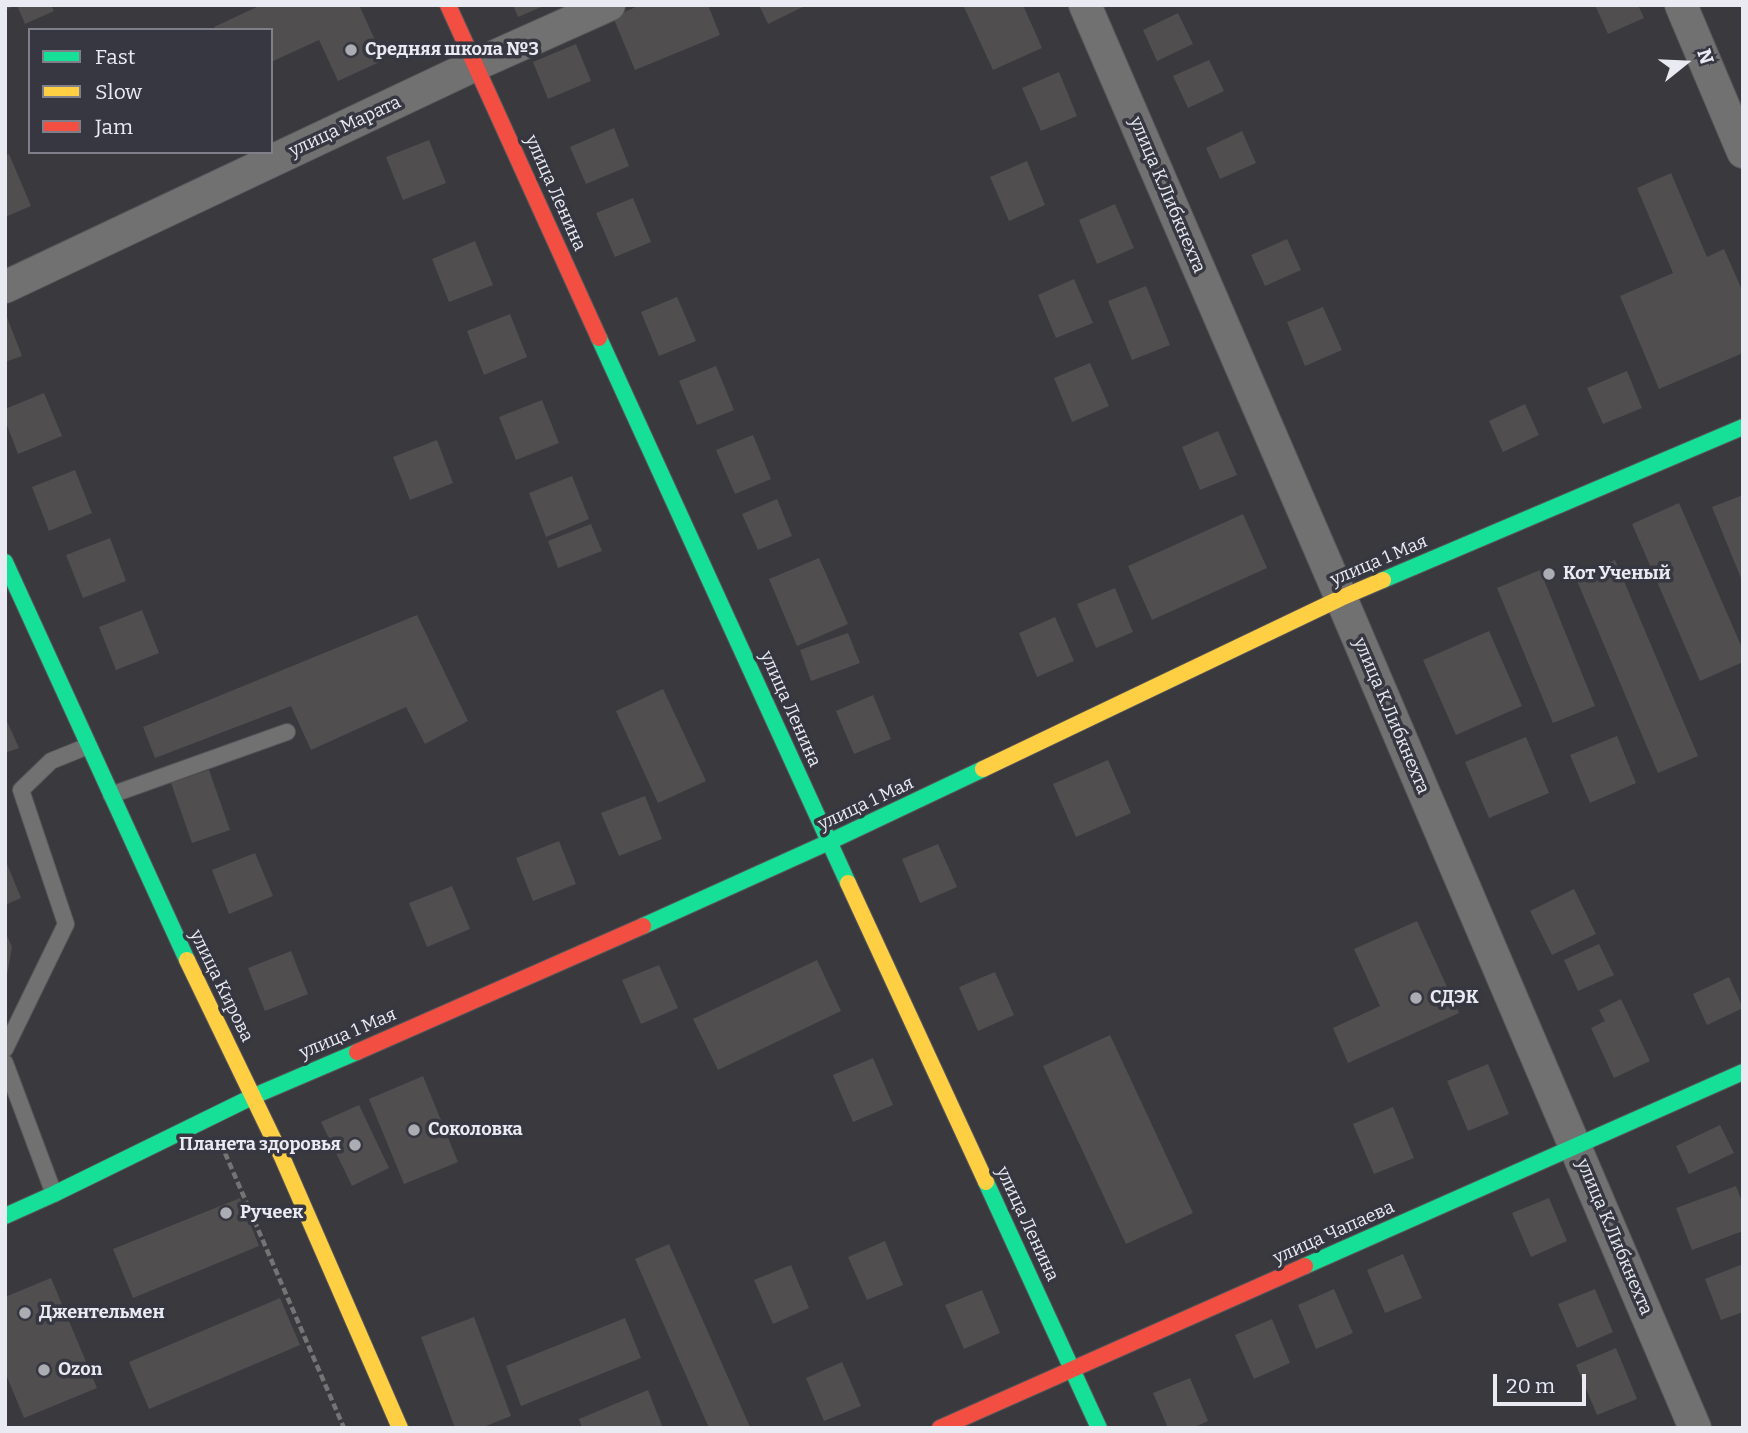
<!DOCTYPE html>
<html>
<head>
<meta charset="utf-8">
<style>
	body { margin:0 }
	#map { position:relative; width:1748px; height:1433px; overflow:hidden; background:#39393e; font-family:Bitter,serif }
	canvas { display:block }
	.frame { position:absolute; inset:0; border:7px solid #eaebf2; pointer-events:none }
	.legend { position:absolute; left:28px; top:28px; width:245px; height:126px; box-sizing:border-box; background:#363741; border:2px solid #7e7f88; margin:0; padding:9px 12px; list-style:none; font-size:21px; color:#eaebf2 }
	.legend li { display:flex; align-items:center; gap:14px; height:35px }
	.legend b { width:35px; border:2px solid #7e7f88 }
	.north { position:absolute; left:1650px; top:28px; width:70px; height:70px; -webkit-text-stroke:5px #363741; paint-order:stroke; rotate:72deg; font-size:19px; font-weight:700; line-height:28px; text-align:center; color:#eaebf2 }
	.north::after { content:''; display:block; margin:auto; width:24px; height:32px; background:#eaebf2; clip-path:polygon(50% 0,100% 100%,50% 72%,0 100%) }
	.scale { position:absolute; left:1493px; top:1374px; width:93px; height:32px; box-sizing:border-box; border:4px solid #eaebf2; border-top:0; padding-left:9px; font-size:21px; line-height:24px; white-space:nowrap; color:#eaebf2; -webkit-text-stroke:5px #363741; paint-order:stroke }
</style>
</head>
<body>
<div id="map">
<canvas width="1748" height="1433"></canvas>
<div class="frame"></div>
<ul class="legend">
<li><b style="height:9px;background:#16e098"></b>Fast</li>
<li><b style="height:9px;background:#ffcf43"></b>Slow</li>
<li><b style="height:9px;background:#f24e42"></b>Jam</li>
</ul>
<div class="north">N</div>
<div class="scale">20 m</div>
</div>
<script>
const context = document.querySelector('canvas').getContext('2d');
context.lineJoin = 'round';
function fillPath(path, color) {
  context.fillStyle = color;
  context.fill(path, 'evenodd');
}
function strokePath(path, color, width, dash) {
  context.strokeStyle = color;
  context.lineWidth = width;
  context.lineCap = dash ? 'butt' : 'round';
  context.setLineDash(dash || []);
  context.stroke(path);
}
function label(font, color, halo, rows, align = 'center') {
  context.font = font + ' Bitter,serif';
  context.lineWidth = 7;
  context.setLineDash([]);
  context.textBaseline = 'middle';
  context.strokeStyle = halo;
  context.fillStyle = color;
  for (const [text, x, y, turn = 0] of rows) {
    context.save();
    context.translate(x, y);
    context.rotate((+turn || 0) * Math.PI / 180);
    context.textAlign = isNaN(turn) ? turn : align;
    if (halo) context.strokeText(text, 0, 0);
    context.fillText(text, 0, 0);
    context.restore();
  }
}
fillPath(new Path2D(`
	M5,5H51L54,11L25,24L17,5L5,10Z
	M261,5H359L384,60L338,81L319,40L271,62V30H216L214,27Z
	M513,5H546L518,17Z
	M640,5H708L720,35L635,70L613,17Z
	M759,5H807L768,24Z
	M967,5H1023L1042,48L993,70L964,7Z
	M1595,5H1638L1644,18L1608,34Z
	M1178,13L1193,44L1157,61L1143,30Z
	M576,44L591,81L548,99L533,62Z
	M1209,60L1224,91L1188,108L1173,76Z
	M1059,72L1077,116L1041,131L1022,88Z
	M614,128L629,166L586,184L570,147Z
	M1242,131L1256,163L1220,179L1206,148Z
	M429,140L446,183L403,200L386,157Z
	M9,154L31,206L5,217V156Z
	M1027,161L1045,205L1009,221L990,177Z
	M1671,173L1707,257L1724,249L1743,292V353L1659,389L1620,296L1673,273L1637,188Z
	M633,198L651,242L615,257L596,213Z
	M1115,204L1134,248L1097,264L1079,220Z
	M1287,239L1301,270L1265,286L1251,255Z
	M475,241L493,285L449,302L432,259Z
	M1074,279L1093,323L1056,338L1038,295Z
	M1146,286L1170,345L1132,360L1108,301Z
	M677,297L696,341L659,356L641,312Z
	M1323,307L1342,350L1305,366L1287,322Z
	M5,312L22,356L5,362Z
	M510,314L527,357L484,375L467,331Z
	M1090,363L1109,406L1072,422L1054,378Z
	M716,366L734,410L697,425L679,381Z
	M1627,371L1642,408L1603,424L1587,388Z
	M44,393L62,436L18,454L5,420V409Z
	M542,400L559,443L516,460L499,417Z
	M1525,404L1539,435L1503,452L1489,421Z
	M1218,431L1237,475L1200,490L1182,447Z
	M753,435L771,479L735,494L716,450Z
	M437,440L453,483L410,500L393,457Z
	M75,470L92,513L49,531L32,487Z
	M572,476L589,519L546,537L529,493Z
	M1743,495V583L1712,507Z
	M777,499L792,536L758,550L742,514Z
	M1679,503L1743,650V662L1700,681L1632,524Z
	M1243,514L1267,568L1152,620L1128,566Z
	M591,524L602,551L558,568L548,541Z
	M110,538L126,581L83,598L66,555Z
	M819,558L848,624L797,646L769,579Z
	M1615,560L1698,756L1658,773L1575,576Z
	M1540,570L1595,706L1553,723L1497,588Z
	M1115,588L1133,632L1096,648L1077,604Z
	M142,610L159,653L116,670L99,627Z
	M417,615L468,721L425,744L406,707L311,750L291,706L155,758L143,727Z
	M1055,617L1074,661L1037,677L1019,633Z
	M1489,631L1522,706L1456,735L1423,660Z
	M848,633L860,663L811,681L800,650Z
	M663,689L706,781L658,803L616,711Z
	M873,695L891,739L854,754L836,711Z
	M5,717L19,748L5,753Z
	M1617,736L1636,783L1590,803L1570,755Z
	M1526,737L1549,793L1489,818L1465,762Z
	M1108,760L1131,813L1076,837L1053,784Z
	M209,770L230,830L192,843L171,783Z
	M645,796L662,839L619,856L601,813Z
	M559,841L576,884L533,901L516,858Z
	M938,844L957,887L920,903L902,859Z
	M255,853L273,896L229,914L212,870Z
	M5,859L21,898L5,905Z
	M452,886L470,929L427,947L409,903Z
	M1574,889L1596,934L1552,955L1530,911Z
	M1417,921L1459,1013L1348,1063L1333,1028L1380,1006L1354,949Z
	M5,931L12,947L7,975H5Z
	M1599,944L1614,975L1578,991L1564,960Z
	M291,951L308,994L265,1011L248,968Z
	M817,960L841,1011L718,1070L693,1019Z
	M659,965L678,1008L641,1024L622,980Z
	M995,972L1014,1015L978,1031L959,987Z
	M1729,977L1743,1008L1707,1025L1693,994Z
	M1621,999L1650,1061L1614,1078L1591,1028L1605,1021L1599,1010Z
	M1110,1035L1193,1213L1126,1244L1043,1066Z
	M873,1058L893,1105L853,1122L833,1075Z
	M1488,1064L1509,1114L1468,1131L1447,1081Z
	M423,1076L458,1162L404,1184L369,1099Z
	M359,1105L389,1168L352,1186L321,1122Z
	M1393,1107L1414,1158L1374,1174L1353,1124Z
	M1720,1125L1734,1153L1689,1174L1676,1146Z
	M1736,1186L1743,1204V1231L1692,1250L1676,1208Z
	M240,1198L259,1246L133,1298L113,1249Z
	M1549,1198L1567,1241L1531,1257L1512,1213Z
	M885,1241L903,1285L867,1300L848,1257Z
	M669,1244L750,1427L747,1428H709L635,1259Z
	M1403,1254L1422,1298L1385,1313L1367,1270Z
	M1743,1264V1312L1721,1320L1705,1279Z
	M791,1265L809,1308L773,1324L754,1280Z
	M51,1278L97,1388L24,1418L5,1372V1297Z
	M1334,1289L1353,1333L1316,1349L1298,1305Z
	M1595,1289L1613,1332L1577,1348L1558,1304Z
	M982,1290L1000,1333L964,1349L945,1305Z
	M280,1298L300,1345L149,1409L129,1362Z
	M474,1317L511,1416L481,1428H455L421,1337Z
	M625,1318L641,1358L521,1406L506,1366Z
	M1272,1319L1290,1363L1254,1379L1235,1335Z
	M1616,1348L1637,1399L1597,1415L1576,1365Z
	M842,1362L861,1406L824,1421L806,1378Z
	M1190,1378L1208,1421L1193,1428H1168L1153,1393Z
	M648,1390L663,1428H582L579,1419Z`), '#504e4f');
const lane = new Path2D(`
	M111,795L287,732
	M5,1049L66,924L21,790L51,761L88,746
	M5,1063L54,1194`);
const street = new Path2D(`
	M1085,5L1341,598L1695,1428
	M1681,5L1743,152
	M5,287L475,65L609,5`);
const fast = new Path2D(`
	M599,338L848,883
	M5,562L187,960
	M1383,580L1743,427
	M643,926L829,842L983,769
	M986,1182L1099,1428
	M5,1216L54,1194L254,1096L357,1052
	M1305,1266L1743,1072`);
const slow = new Path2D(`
	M983,769L1341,598L1383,580
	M848,883L986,1182
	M187,960L282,1157L400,1428`);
const jam = new Path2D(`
	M448,5L599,338
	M357,1052L643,926
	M940,1428L1305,1266`);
strokePath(lane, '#56565a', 18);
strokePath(street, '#56565a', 34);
strokePath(fast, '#56565a', 18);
strokePath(slow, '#56565a', 18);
strokePath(jam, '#56565a', 18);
strokePath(new Path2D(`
	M225,1153L344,1428`), '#747475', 4.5, [7, 3.5]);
strokePath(lane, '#727171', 16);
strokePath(street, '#727171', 32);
strokePath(fast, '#16e098', 16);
strokePath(slow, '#ffcf43', 16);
strokePath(jam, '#f24e42', 16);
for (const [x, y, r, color] of [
	[351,50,7,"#acadb3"],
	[1549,574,7,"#acadb3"],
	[1416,998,7,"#acadb3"],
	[414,1130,7,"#acadb3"],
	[355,1145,7,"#acadb3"],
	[226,1213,7,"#acadb3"],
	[25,1313,7,"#acadb3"],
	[44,1370,7,"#acadb3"]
]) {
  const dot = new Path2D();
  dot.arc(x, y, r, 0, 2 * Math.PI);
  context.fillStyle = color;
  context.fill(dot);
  strokePath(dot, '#363741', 2.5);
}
label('bold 18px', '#eaebf2', '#363741', [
	["Средняя школа №3",365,50],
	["Кот Ученый",1563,574],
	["СДЭК",1430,998],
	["Соколовка",428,1130],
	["Планета здоровья",341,1145,"right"],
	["Ручеек",240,1213],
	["Джентельмен",39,1313],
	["Ozon",58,1370]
], 'left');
label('18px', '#eaebf2', '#363741', [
	["улица Марата",345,127,-25],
	["улица Ленина",555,193,66],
	["улица К.Либкнехта",1167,195,67],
	["улица 1 Мая",1379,561,-23],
	["улица Ленина",790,709,66],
	["улица К.Либкнехта",1391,716,67],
	["улица 1 Мая",866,804,-25],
	["улица Кирова",221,986,64],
	["улица 1 Мая",348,1034,-23],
	["улица Ленина",1027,1224,65],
	["улица Чапаева",1334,1233,-24],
	["улица К.Либкнехта",1614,1237,67]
]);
</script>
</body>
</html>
